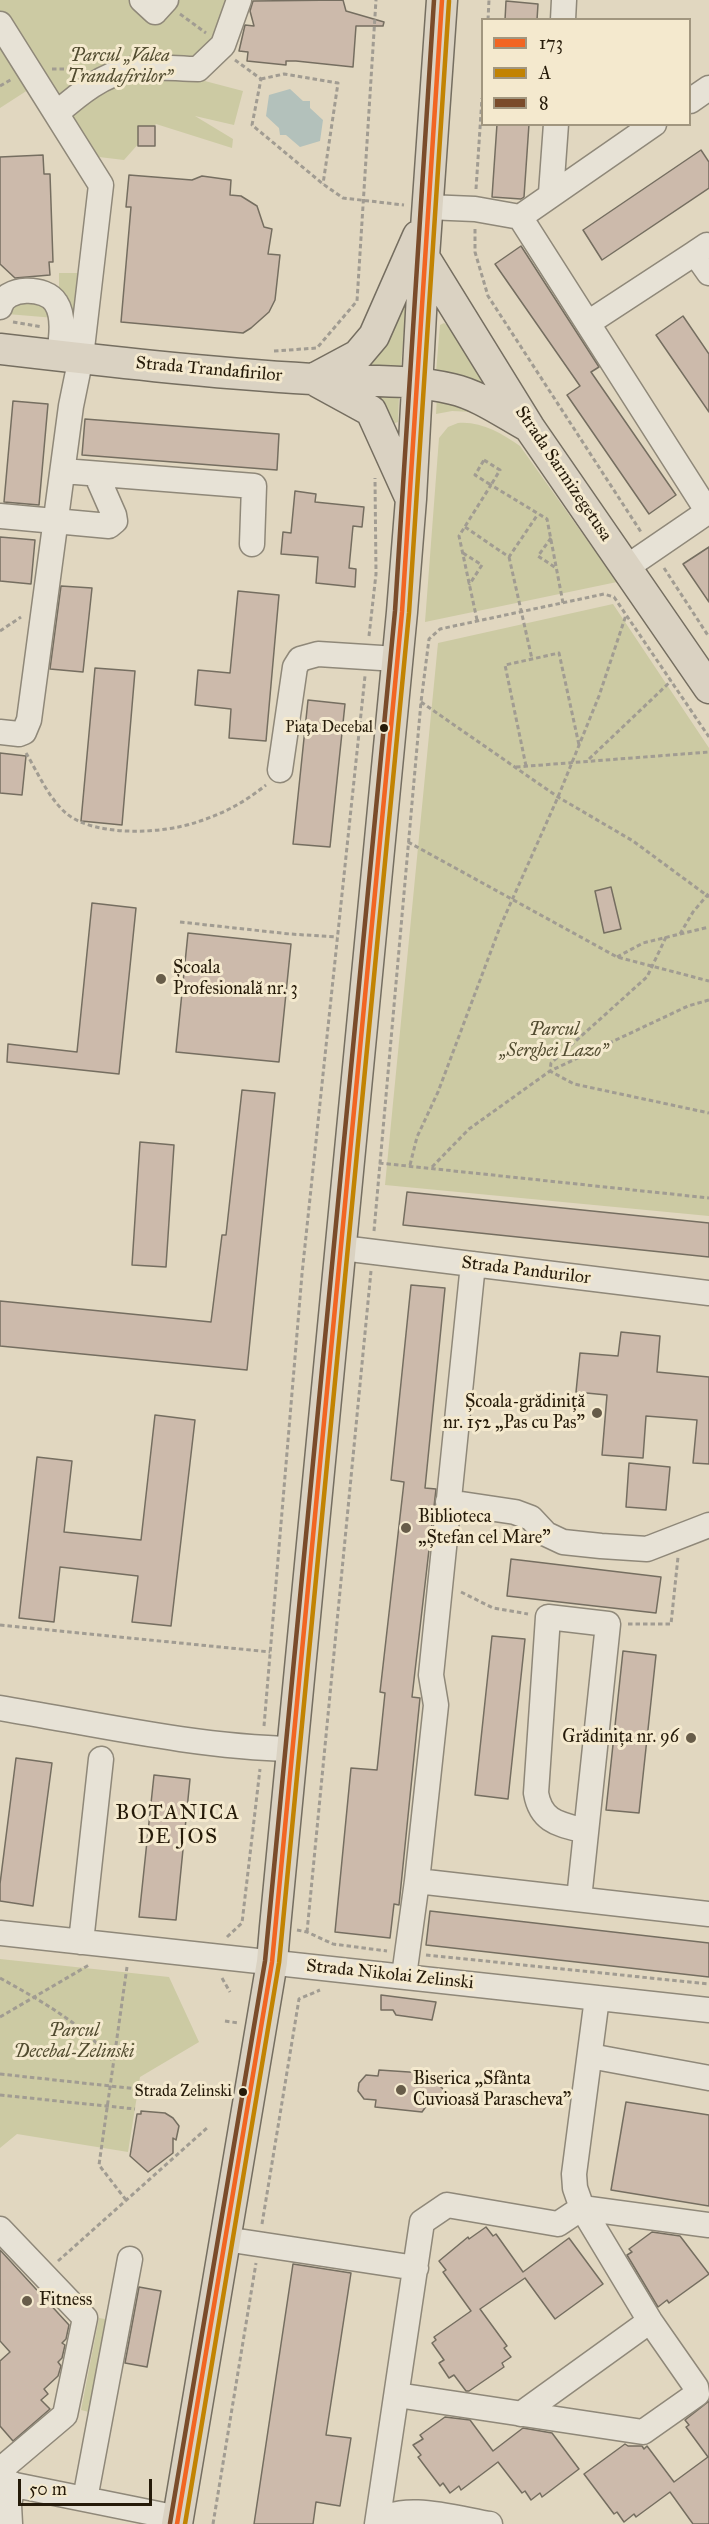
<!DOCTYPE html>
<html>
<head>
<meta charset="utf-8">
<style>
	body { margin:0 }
	#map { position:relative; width:709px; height:2524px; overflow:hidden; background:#e1d7c0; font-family:"IM FELL Great Primer",serif }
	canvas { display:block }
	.legend { position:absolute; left:481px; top:18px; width:210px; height:108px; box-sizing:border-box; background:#f4e9ce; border:2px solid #a1967f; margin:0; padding:8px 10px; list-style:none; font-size:18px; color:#251a09 }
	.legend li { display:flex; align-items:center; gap:12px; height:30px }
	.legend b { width:30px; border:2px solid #a1967f }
	.scale { position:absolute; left:18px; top:2479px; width:134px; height:27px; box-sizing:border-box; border:3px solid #251a09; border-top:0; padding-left:8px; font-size:18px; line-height:21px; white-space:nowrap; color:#251a09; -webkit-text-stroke:4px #f4e9ce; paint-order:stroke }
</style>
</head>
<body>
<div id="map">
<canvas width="709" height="2524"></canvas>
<ul class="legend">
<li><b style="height:8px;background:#f26522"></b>173</li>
<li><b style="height:8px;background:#c28302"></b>A</li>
<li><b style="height:8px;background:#7a4b2a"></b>8</li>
</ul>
<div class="scale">50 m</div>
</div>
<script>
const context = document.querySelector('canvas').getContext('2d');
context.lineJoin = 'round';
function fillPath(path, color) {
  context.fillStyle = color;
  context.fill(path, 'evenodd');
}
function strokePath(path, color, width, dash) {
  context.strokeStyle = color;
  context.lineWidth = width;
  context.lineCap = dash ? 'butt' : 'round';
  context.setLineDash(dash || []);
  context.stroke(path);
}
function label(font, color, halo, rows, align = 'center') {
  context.font = font + ' "IM FELL Great Primer",serif';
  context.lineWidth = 6;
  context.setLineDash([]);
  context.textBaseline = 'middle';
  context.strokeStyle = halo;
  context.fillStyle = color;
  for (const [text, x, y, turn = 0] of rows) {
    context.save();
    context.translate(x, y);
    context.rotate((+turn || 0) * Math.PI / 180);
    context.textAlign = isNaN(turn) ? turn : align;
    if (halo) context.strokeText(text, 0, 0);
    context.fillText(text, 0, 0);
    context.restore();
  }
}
fillPath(new Path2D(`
	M0,0H243L201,80L243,91L234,125L195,116L233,139L232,148L156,124L124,160L99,157L66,109L31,88L0,108Z
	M59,273H84L73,321C73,307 71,300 59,292Z
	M408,284L401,366L398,370L357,371Z
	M38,300L55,318L7,314L14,304Z
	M444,323L451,328L491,388L436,372L440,325Z
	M377,394L399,396L398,422L392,424L377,399Z
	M437,395L474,412L452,411L436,414Z
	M458,423C481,421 501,433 520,446L617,582L425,622L439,438L448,427Z
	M613,604L709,748V1216L385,1185L438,643Z
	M0,1959L169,1977L199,2042L140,2077L128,2152L17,2134L0,2148Z
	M99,2318L111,2320L93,2413L81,2410Z`), '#cccaa3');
fillPath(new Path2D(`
	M290,89L303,101H310V108L323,120L320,141L300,147L286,135H280L279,128L266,116L269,95Z`), '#b3c1bb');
const building = new Path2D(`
	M343,0L346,11L384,22L383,26H356L353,67L296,61H286V65L247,61L248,52L239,51L245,25L254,26L250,11L253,1Z
	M506,1L538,4L537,20H505Z
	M497,124H529L524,197L521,199L492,197Z
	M138,126H155V146H138Z
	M701,150L709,162V188L602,260L583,230Z
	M43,155L44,174H50L53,262H49L50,275L15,278L0,264V157Z
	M129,175L192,180L202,176L231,180L230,195L241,196L257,206L264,227L272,229L268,254L280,255L275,300L269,312L251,328L243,333L121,322L131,207H126Z
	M521,246L599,367L591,372L676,495L649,514L567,395L580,386L495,264Z
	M683,316L709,354V412L656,335Z
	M13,401L48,404L39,505L4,502Z
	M85,419L279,434L277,470L82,455Z
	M295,491L316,494L315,502L364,507L362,527L353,526L349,568L356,569L355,587L316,583L318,557L281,554L283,532L291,533Z
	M0,537L35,540L31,584L0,581Z
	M709,547V602L683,564Z
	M61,586L92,588L83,672L50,669Z
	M238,591L279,595L266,741L229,738L231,709L195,705L198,670L230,673Z
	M95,668L135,671L122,825L81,821Z
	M308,700L345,704L330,847L293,844Z
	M0,753L26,756L22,795L0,793Z
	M611,887L621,929L604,933L595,891Z
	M92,903L136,908L119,1074L7,1062L8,1044L77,1052Z
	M188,933L291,944L279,1062L176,1052Z
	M242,1090L275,1093L247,1370L0,1346V1301L211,1322L222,1235H226Z
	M140,1142L174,1145L166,1267L132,1265Z
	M407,1192L709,1223V1257L403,1225Z
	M411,1285L445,1288L425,1488L436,1489L412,1697L420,1698L399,1905L394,1904L390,1938L335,1932L351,1768L377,1770L385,1693L380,1692L404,1482L391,1480Z
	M621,1332L660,1336L657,1372L709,1377V1464L693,1463L697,1420L646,1416L643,1458L602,1455L607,1395L576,1392L580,1353L618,1356Z
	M155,1415L195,1420L171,1626L132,1622L138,1576L60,1567L54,1622L19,1618L37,1457L72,1461L64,1532L141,1540Z
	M629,1463L670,1467L666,1510L626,1507Z
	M511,1559L661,1577L656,1613L507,1596Z
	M492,1636L525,1639L508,1799L475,1795Z
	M623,1651L656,1655L639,1813L606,1810Z
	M16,1758L52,1763L33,1906L0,1901V1884Z
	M154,1775L190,1779L176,1920L139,1917Z
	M430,1911L709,1943V1977L426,1945Z
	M381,1995L436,2002L432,2020L396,2015L393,2010H381Z
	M379,2070L424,2073L428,2082L438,2084L443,2089L442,2099L438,2104L427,2105L422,2112L375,2107L376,2100L364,2099L358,2091L359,2083L366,2075L378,2076Z
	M626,2102L709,2115V2206L611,2190Z
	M141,2111L165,2113L173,2118L179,2126L176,2140L173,2138V2153L148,2172L130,2156L137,2114H141Z
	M486,2227L493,2236L496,2234L523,2272L569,2238L603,2284L555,2319L525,2278L480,2309L507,2346L504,2348L511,2357L502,2363L504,2367L469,2391H466L454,2375L449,2378L439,2363L444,2360L432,2343L436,2340L434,2337L471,2311L443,2272L446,2270L439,2261L468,2237L469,2239Z
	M652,2232L680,2236L709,2274L669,2303L667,2300L658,2307L627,2255L632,2252L629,2249Z
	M0,2250L69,2325L66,2339L62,2343L65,2345L62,2358L58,2362L61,2366L58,2376L44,2389L48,2394L41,2400L50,2409L13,2441L0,2426V2361L10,2352L0,2341Z
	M293,2264L351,2273L326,2435L351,2438L340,2506L316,2502L313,2524H254Z
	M139,2287L161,2291L147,2367L125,2363Z
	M709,2401V2524H693L670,2492L636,2517L634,2514L624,2522L617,2512L614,2514L584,2474L625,2444L628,2446H642L644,2449L647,2446L674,2482L708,2457L686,2427L689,2425L685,2420Z
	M445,2417L470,2420L493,2451L523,2428L552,2433L579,2469L542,2497L540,2493L531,2500L525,2491L522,2493L498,2462L461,2490L459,2486L450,2493L443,2483L440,2486L418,2457L421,2455L413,2445L423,2439L420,2435Z`);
fillPath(building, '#ccbaab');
strokePath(building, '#756e60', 1.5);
const minor = new Path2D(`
	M142,0L155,12L166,0
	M563,20L564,0
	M0,24L101,185L81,357L71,406L29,720L24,732L19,734L0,732
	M690,101L709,88
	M57,113C79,94 103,74 132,69C153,65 177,69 198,69L223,45L239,0
	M654,124L520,217L708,512
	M551,193L556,124
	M427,207L475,209L520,217
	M707,245L695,253L709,273
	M0,307C5,286 46,286 56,303C65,317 61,340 59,355
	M588,323L695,253
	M63,471L254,486L252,544
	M0,516L109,526L115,521L114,515L96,474
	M627,567L709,511
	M280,770L295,667L300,659L318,654L397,659
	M342,1248L709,1293
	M448,1502L515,1512L531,1518L546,1534L563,1542L601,1546L647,1549L709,1525
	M0,1708C96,1724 196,1747 293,1749
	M417,1881L436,1705L431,1675L473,1264
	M579,1899L608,1624L548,1617L536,1793C541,1822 559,1824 585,1831
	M0,1933L709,2010
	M81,1942L101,1759
	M404,1976L417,1881L709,1914
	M590,2056L709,2078
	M0,2229L85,2318L65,2415L0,2470
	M225,2239L416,2268
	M397,2395L643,2432L697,2394L696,2387L650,2321L582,2208L575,2188L574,2174L597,1998
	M521,2414L650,2321
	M0,2482L178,2518
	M85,2499L130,2259
	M10,2524L9,2505L13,2484
	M377,2524L422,2222L447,2205L558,2224L582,2208L709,2225
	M378,2524C398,2500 462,2520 490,2524`);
const major = new Path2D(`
	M424,257L529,427L709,688
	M0,349C103,361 208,373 312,379C358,382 406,378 452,389C479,395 505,414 529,427
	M315,378L358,355L374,336L418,236
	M318,382L371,411L409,495
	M177,2524L272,1962L275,1927L402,612L411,499L424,257L442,0`);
strokePath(minor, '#8f8879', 27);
strokePath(major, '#756e60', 33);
strokePath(new Path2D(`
	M180,14L206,33
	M488,20L489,0
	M235,60L261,79L252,125L323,184L343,198L404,205
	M52,69H78
	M261,79L284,74L338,83L323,184
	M0,86L12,79
	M476,189L482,98
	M475,229V252L488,296L641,532
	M13,322L42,327
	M274,351L317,348L357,301L376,0
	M484,460L500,470L491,485L475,475Z
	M465,527L509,557L538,514
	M551,538L538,556L556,568
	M463,553L482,565L469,585
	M509,557L532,659
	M664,568L709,637
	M477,620L459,536L491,485L547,519L563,603
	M0,631L21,617
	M369,636L376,574L375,478
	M421,702L558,797L633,841L709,897
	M26,753C38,773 49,799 67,814C96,837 163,834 197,822C223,814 245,802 266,785
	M589,759L671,681
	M526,766L505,665L559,653L579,745
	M516,767L709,752
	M408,842L617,957L709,981
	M180,922L290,934L337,937
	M680,934L693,912L709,893
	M666,937L647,977L551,1063L550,1071L574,1084L709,1113
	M617,957L643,943L709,927
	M379,1163L709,1198
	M410,1165L417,1137L438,1092L500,927L558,797L599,696L626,615
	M432,1167L469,1129L550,1071L688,1006L709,1000
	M374,1231L421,702L429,639L440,629L604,594L614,597L709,737
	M461,1592L493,1608L528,1614
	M628,1624H671L678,1557
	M0,1625L270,1652
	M264,1726L302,1274L365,676
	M297,1930L307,1932L333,1944L387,1951
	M307,1932L371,1271
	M227,1937L242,1923L260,1769
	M426,1955L709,1984
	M0,1978C41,2001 82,2023 112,2060
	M222,1978L230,1992
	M0,2017L89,1965
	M225,2021L238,2023
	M0,2074L138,2089
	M0,2095L135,2109
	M126,2200L99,2165L127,1967
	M262,2224L299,1999L320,1990
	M58,2261L207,2128
	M213,2524L256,2263`), '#a19c92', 3, [4.5, 3]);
strokePath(minor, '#e7e2d6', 24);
strokePath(major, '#dad2c2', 30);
strokePath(new Path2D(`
	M177,2524L272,1962L402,612L442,0`), '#f26522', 4.5);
strokePath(new Path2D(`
	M185,2524L279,1963L409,613L449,1`), '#c28302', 4.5);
strokePath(new Path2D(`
	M170,2523L265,1961L395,611L434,0`), '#7a4b2a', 4.5);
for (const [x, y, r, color] of [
	[384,728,5,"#251a09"],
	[161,979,6,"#675c49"],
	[597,1413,6,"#675c49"],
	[406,1528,6,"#675c49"],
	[691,1738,6,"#675c49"],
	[401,2090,6,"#675c49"],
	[243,2092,5,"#251a09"],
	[27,2301,6,"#675c49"]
]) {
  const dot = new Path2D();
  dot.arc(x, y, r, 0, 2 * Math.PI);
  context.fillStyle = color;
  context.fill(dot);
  strokePath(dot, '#f4e9ce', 2);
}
label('16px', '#251a09', '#f4e9ce', [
	["Piața Decebal",373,728],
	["Strada Zelinski",232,2092]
], 'right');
label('italic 18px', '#524c30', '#f4e9ce', [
	["Parcul „Valea",120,57],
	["Trandafirilor”",120,78],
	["Parcul",554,1031],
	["„Serghei Lazo”",554,1052],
	["Parcul",74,2032],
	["Decebal-Zelinski",74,2053]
]);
label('18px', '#251a09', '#f4e9ce', [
	["Strada Trandafirilor",209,370,5],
	["Strada Sarmizegetusa",563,474,56],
	["Strada Pandurilor",526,1271,7],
	["Strada Nikolai Zelinski",390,1975,6]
]);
label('18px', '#251a09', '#f4e9ce', [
	["Școala",173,969],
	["Profesională nr. 3",173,990],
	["Școala-grădiniță",585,1403,"right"],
	["nr. 152 „Pas cu Pas”",585,1424,"right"],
	["Biblioteca",418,1518],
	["„Ștefan cel Mare”",418,1539],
	["Grădinița nr. 96",679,1738,"right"],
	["Biserica „Sfânta",413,2080],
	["Cuvioasă Parascheva”",413,2101],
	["Fitness",39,2301]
], 'left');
context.letterSpacing = '1.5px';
label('21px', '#251a09', '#f4e9ce', [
	["BOTANICA",178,1814],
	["DE JOS",178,1838]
]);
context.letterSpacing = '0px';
</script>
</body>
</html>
